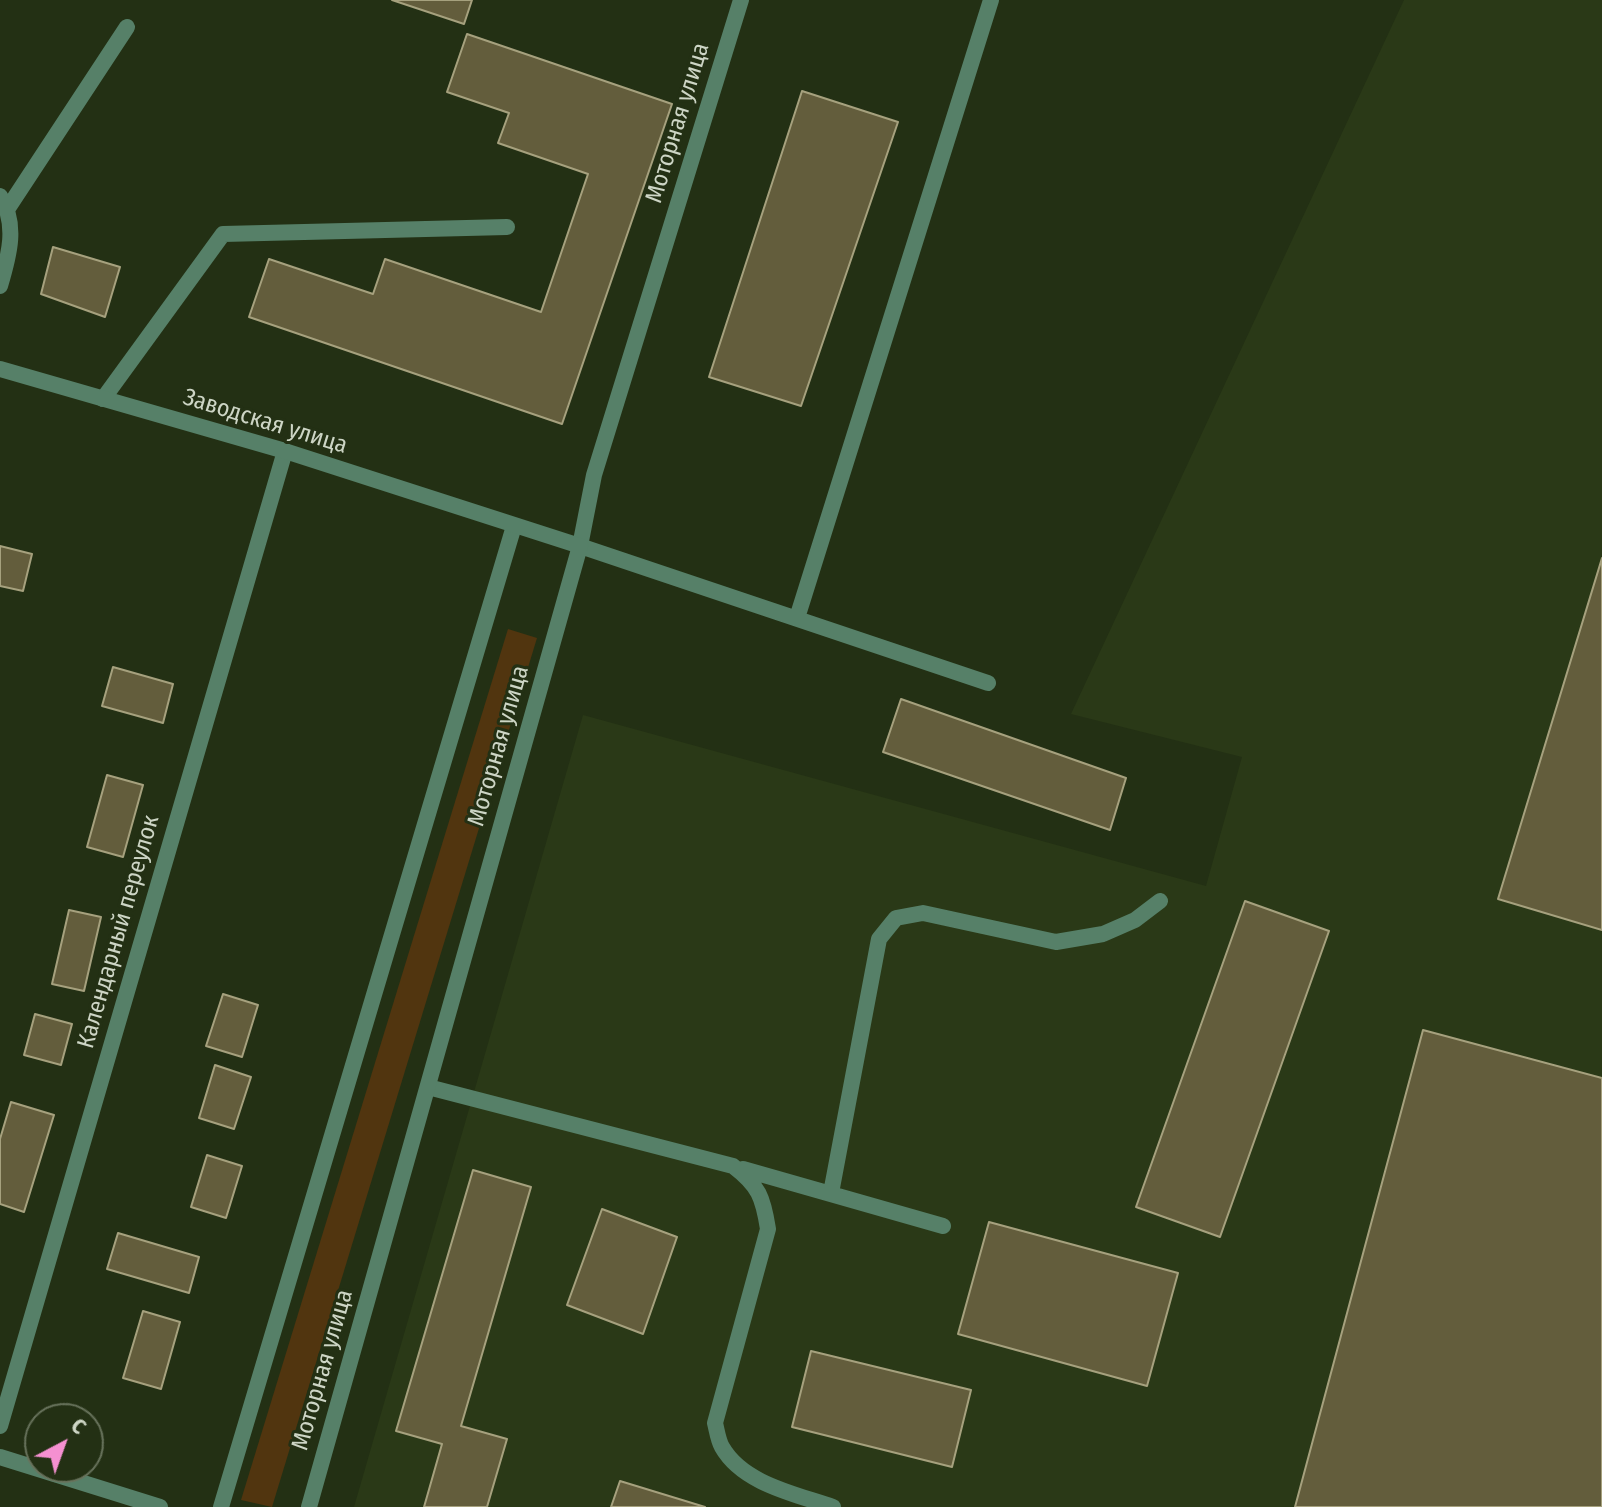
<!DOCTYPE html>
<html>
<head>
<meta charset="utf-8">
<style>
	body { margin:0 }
	#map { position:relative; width:1602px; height:1507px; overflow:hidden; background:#233014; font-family:"Fira Sans Condensed",sans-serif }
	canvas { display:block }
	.north { position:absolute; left:24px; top:1403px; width:80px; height:80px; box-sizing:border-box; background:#233014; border:2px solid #67725b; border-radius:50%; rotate:41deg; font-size:22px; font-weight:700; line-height:32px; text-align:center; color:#cdd5c5 }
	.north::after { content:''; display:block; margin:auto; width:28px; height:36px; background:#f590d1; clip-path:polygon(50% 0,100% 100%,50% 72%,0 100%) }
</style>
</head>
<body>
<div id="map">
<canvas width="1602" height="1507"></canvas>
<div class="north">С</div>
</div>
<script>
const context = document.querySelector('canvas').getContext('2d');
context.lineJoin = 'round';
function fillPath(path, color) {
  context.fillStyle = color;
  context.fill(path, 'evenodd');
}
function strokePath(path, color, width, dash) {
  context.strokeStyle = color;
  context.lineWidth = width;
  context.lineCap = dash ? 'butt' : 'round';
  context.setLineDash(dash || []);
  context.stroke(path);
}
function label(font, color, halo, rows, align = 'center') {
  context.font = font + ' "Fira Sans Condensed",sans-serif';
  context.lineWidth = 6;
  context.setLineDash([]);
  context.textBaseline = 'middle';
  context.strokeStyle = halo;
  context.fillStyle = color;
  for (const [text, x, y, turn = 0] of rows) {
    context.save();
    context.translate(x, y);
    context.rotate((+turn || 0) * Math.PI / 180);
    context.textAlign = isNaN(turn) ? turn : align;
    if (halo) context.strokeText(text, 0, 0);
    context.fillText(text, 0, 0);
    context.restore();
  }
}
fillPath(new Path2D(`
	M1404,0H1602V1507H354L583,715L1206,886L1242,757L1071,714Z`), '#2a3917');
fillPath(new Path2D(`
	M508,629L537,638L272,1507L241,1500Z`), '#51350f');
const building = new Path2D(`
	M392,0H472L464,24Z
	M467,34L672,104L562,424L249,317L269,259L373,294L385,259L541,312L588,174L498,143L509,113L447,92Z
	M802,91L898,122L801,406L709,377Z
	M53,247L120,267L105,317L41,294Z
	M0,546L32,554L23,591L0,586Z
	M1602,558V930L1498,899Z
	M113,667L173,684L163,723L102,706Z
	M901,699L1126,778L1110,830L883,752Z
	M107,775L143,785L123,857L87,847Z
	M1245,901L1329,931L1220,1237L1136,1207Z
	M69,910L101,917L84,991L52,984Z
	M223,994L258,1005L242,1057L206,1046Z
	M35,1014L72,1024L61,1065L24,1055Z
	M1423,1030L1602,1078V1507H1295Z
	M215,1065L251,1077L234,1129L199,1118Z
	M11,1102L54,1115L24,1212L0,1204V1139Z
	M207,1155L242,1166L226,1218L191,1207Z
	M473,1170L531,1187L461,1426L507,1439L487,1507H424L442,1444L396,1431Z
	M602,1209L677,1237L643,1334L567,1305Z
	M989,1222L1178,1273L1147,1386L958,1334Z
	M118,1233L199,1257L189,1293L107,1269Z
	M143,1311L180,1322L161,1389L123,1378Z
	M811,1351L971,1390L952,1467L792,1427Z
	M620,1481L705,1507H611Z`);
fillPath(building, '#635d3c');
strokePath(building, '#a6a17e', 2);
strokePath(new Path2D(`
	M0,196C18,224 9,256 0,286
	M8,208L127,27
	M103,399L223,234L507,227
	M580,546L988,683
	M797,618L991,0
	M428,1087L733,1166C759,1186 763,1197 768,1229L715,1423C717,1431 718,1440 722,1447C743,1484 796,1494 833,1507
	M743,1169L943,1226
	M831,1193L879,939L896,918L923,913L1056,942L1103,934L1135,920L1160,901`), '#568068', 16);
strokePath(new Path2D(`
	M580,546L594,475L741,0
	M0,1426L285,451
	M0,1457L160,1507
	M221,1507L514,526`), '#568068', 16);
strokePath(new Path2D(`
	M0,369L285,451L580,546L309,1507`), '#568068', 16);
label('24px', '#cdd5c5', '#233014', [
	["Моторная улица",678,123,-73],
	["Заводская улица",265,422,17],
	["Моторная улица",499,746,-74],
	["Календарный переулок",119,932,-74],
	["Моторная улица",323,1370,-74]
]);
</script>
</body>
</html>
